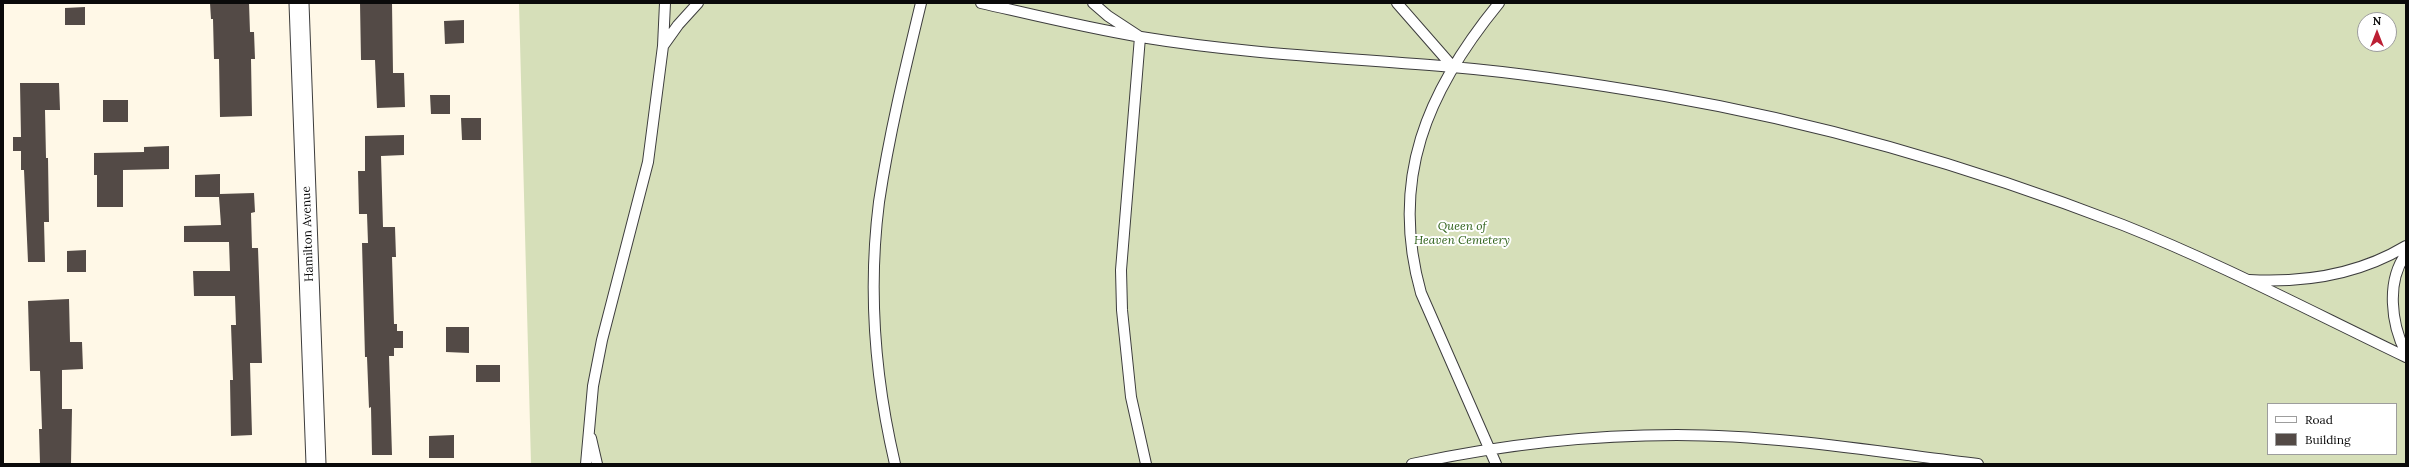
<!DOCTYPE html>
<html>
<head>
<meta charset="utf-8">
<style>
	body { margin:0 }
	#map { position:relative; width:2409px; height:467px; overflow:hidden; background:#fff8e7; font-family:Lora,serif }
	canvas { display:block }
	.frame { position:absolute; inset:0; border:4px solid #0a0a0a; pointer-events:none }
	.legend { position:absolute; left:2267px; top:403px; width:130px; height:52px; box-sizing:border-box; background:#fff; border:1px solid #9d9d9d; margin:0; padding:5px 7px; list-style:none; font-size:12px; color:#0a0a0a }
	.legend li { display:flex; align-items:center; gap:8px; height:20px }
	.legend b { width:20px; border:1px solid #9d9d9d }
	.north { position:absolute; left:2357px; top:12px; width:40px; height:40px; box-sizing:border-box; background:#fff; border:1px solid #9d9d9d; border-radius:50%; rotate:0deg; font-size:11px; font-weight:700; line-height:16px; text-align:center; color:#0a0a0a }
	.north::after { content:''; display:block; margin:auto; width:14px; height:18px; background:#bc1f34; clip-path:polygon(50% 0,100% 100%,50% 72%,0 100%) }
</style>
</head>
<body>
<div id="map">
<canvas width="2409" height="467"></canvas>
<div class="frame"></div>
<ul class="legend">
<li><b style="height:5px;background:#fff"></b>Road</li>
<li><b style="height:11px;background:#534a46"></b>Building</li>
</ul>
<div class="north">N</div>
</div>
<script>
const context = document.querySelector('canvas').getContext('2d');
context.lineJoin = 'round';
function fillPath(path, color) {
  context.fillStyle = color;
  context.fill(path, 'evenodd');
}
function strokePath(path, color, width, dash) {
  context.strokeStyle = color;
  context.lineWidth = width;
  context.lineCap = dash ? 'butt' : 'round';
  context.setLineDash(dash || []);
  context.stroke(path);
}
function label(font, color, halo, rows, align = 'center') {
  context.font = font + ' Lora,serif';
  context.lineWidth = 4;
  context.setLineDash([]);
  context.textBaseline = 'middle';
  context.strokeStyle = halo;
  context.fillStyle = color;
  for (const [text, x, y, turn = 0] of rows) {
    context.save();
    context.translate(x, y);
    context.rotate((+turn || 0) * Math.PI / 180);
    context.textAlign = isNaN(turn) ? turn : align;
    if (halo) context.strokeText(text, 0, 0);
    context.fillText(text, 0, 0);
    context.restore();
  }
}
fillPath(new Path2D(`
	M519,3H2406V464H531ZM2365,20H2389V44H2365ZM2268,404H2396V454H2268Z`), '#d6dfb9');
fillPath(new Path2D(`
	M210,3H249L250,32H254L255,59H251L252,116L220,117L219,59H214L213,19H211Z
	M360,3H392L393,73H404L405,107L377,108L375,60H361Z
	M85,7V25H65V8Z
	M464,20V43L445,44L444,21Z
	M20,83H59L60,110H45L46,158H48L49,222H44L45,262H28L24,170H21V151H13V137H21Z
	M430,95H450V114H431Z
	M103,100H128V122H103Z
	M461,118H481V140H462Z
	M404,135V155L381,156L383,227H395L396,257H392L394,324H397V331H403V348H394V356H389L392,455H372L371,407L369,408L367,357H365L362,243H368L367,214H359L358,171H365V136Z
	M169,146V169L123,170V207H97V175H94V153L144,152V147Z
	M220,174V194L254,193L255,212L251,213L252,248H258L262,363H250L252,435L231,436L230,380H233L231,325H236L235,296H194L193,271H230L229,242H184V226L221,225L219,197H195V175Z
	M86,250V272H67V251Z
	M69,299L70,342H82L83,369L62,370V409H72L71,464H40L39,429H42L40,371H30L28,301Z
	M446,327H469V353L446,352Z
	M476,365H500V382H476Z
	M454,435V458H429V436Z`), '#534a46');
const service = new Path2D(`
	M981,3C1034,15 1087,28 1141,37C1244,54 1348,58 1452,67C1523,73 1595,84 1665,96C1822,123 1975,168 2123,225C2219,263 2312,312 2406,357
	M1093,3L1108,16L1140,37L1121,270L1122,310L1131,397L1146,464
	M1397,3L1453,67
	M663,46L678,25L698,3
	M2406,254C2386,281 2391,324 2406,353
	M2249,280C2304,283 2358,275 2406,246
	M591,438L597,464
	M586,464L593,386L602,340L648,162L663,46L665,3
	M895,464C875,379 868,289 879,202C889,135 905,69 921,3
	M1412,464C1499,445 1588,435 1677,435C1778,435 1879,452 1978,464
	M1496,464L1421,293C1389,179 1427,91 1499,3`);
const minor = new Path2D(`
	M299,3L316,464`);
strokePath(service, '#3d3d3d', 12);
strokePath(minor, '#3d3d3d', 21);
strokePath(service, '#fff', 10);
strokePath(minor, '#fff', 19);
label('italic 12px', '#2f621a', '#fff', [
	["Queen of",1462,227],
	["Heaven Cemetery",1462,241]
]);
label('12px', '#0a0a0a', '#fff', [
	["Hamilton Avenue",308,234,-92]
]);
</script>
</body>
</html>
